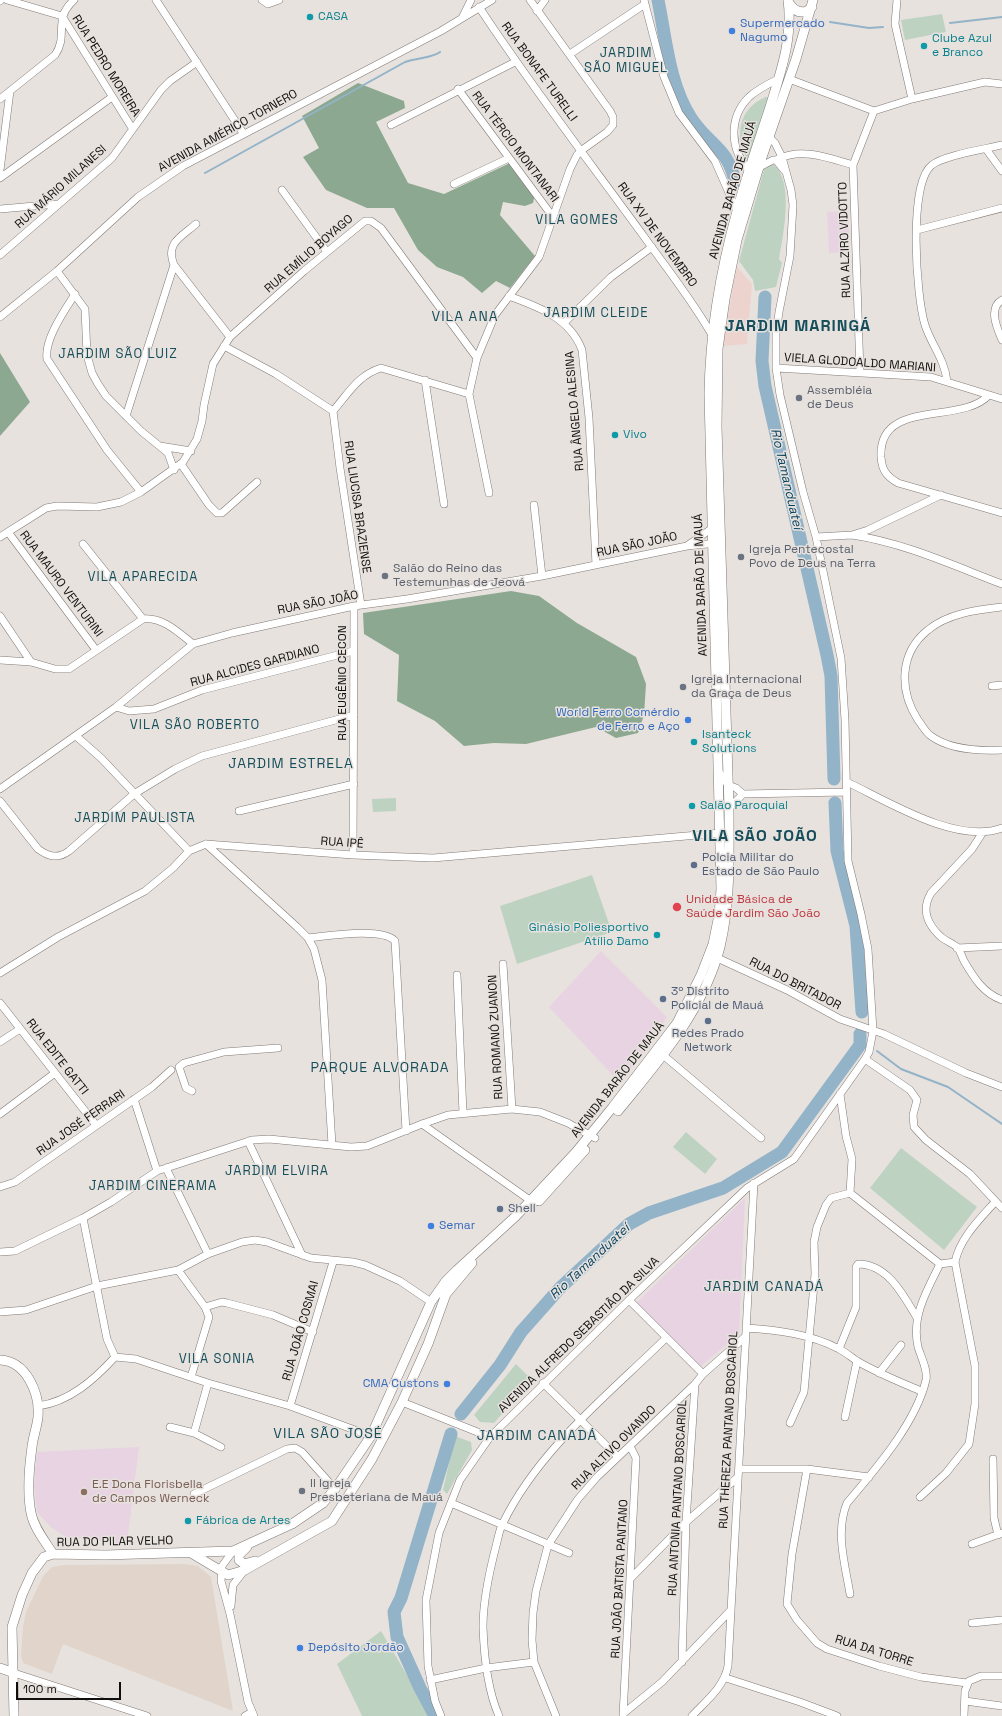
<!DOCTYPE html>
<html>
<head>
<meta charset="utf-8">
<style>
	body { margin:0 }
	#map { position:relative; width:1002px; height:1716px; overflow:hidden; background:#e8e2de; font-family:"Space Grotesk",sans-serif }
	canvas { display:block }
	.scale { position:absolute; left:16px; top:1682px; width:105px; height:18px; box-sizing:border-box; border:2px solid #110f0d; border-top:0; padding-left:5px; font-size:12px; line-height:14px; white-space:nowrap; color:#110f0d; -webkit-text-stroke:3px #e8e2de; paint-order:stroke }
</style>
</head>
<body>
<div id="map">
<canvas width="1002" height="1716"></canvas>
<div class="scale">100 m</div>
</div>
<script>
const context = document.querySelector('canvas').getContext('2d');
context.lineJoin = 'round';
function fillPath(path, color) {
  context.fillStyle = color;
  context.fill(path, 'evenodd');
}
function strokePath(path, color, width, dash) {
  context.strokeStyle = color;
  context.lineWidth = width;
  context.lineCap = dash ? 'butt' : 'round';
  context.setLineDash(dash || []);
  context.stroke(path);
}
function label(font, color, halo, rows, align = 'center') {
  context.font = font + ' "Space Grotesk",sans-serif';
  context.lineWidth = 3;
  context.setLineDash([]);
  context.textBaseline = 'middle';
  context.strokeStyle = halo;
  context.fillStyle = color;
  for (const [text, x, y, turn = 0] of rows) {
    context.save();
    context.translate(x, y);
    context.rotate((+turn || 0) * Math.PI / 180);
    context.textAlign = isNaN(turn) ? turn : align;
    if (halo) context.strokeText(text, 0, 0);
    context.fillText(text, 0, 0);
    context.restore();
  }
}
fillPath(new Path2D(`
	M185,1564L198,1566L211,1577L233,1711L63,1644L52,1674L23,1663L21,1656L23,1627L26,1612L43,1576L52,1567L64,1565Z`), '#e1d5cb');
fillPath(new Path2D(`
	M848,211L850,252L829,253L827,212Z
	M601,951L667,1017L645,1051L620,1083L549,1007Z
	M745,1198L739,1334L700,1367L636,1303Z
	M139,1447L127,1544L66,1537L51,1527L37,1512L34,1484L37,1452Z`), '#e7d3e2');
fillPath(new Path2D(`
	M737,267L752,284L747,344L723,346L734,281Z`), '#edd3ce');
fillPath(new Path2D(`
	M942,14L946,32L905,40L901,20Z
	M766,97H770L748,161C734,137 738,108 766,97Z
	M773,164C795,181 783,235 779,259L782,263L776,287L755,291L753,280L739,261L765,166Z
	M396,798V811L373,812L372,799Z
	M592,875L612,932L517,964L500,906Z
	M686,1132L717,1159L705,1174L673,1147Z
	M901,1148L977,1207L944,1250L870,1188Z
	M516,1364L532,1380L494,1423L480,1422L474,1415Z
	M455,1436L471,1442L472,1450L447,1494L443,1490Z
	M381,1631L431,1716H362L337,1664Z`), '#bed2c1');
fillPath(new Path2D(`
	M358,83L404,101L405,108L376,122L408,183L444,194L510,163L535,194L533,203L525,206L503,202L500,215L535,256L510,288L496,281L482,293L463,277L437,267L418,250L394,208H367L326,190L303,157L319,148L302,116Z
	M0,353L30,402L0,436Z
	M511,591L539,596L577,623L636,657L646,684L644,715L638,733L616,738L596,727L526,744L494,743L464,746L435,721L397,701L399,655L364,634L363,613Z`), '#8ca890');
strokePath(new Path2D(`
	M830,22L869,28L883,27
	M950,23L1002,17
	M205,173L405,62C416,58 433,58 440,52
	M877,1051L901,1069L948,1087L1002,1124`), '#92b3c8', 2);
strokePath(new Path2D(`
	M658,0C666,39 669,84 691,118C709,146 728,146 736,185
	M765,297L762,361L765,386L827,655L831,676L834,779
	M835,803L837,851L856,926L862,1012
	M461,1414L500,1365L521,1332L560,1288L629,1224L649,1213L723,1188L782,1152L860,1045V1034
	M435,1716L420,1688L397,1637L394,1612L401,1598L451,1434`), '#92b3c8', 13);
const minor = new Path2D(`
	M7,0L62,16
	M156,0L243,133
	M262,0L268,4L279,0
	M644,0L664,77L679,113L715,161L737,211
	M897,0L895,24L912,99
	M0,1L1,0
	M479,7C531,86 589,161 645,238C668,270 692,300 712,335
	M537,11L545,0
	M62,16L132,128
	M462,18L471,0
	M570,54L645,4
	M778,79C768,84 758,89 749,97C728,118 730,150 749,170H754L773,160H776L784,170
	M789,79L874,111L912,99L985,82L1002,84
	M458,89L553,217
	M0,99L55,55C69,35 52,20 74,0
	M391,125L515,62
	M986,149L1002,171
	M778,159C802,147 829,158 853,165
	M0,170L10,91
	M0,178L112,97
	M454,184L509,158
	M282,190L327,252
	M0,209L58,204
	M196,224C181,237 165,243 174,265L230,337
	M917,230L1002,208
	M0,255L112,158L161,90L170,81L197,62
	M57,271L85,309L87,355L92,373L98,384L106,396L141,431L168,453L174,470
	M75,294C65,310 44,339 47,359L107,450L141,492
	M509,296C539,307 570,318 582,350L589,418L596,565
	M1002,300C988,308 997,328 1002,340
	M0,317L57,271L138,197L183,166L441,31L492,0
	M564,323L611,277L652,247
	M224,346L276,374L333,411
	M776,368L931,377L1002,399
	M860,372L853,165L874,111
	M425,380L444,504
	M947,381C945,360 931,344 925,325C916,296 908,183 932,165C944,155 986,149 1002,145
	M989,395C962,425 878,398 881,457C882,470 886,476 898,483L1002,513
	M333,411L340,468L361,605
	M333,411C348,394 358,375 381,368L469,394
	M126,416L174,265
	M160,446L191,451
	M181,464L209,505L217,513H222L257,482
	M489,493L469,394L477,358L495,315L539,257L570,169L577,155L582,150L607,132L613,125V117L610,111L530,0
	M534,505L542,576
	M8,532L96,650
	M852,535C905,543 952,565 1002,584
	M0,537L46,508L57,506L97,507L121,502L141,492L183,462L197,439L202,421L204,405L213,364L230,337L304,271L365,221H371L381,228L477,358
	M816,537L852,535L868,530L941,495
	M83,544L143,619
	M688,545L711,529
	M1002,607C977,610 948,613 928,630C899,653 899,691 918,720C922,725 926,733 931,736C950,750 980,751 1002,750
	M0,616L31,662
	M0,660L31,662L55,669H69L143,619C163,617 178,632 193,644
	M992,686L1002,685
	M116,707L129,711L154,709L202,690L353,651
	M76,736L101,758L189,851
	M719,772L728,785L736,788L743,794L846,792
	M847,782C887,801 957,845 1002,828
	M0,789L116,707L193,644L232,633L354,606L407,599L542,576L687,546L717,543
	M0,801L38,849C49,857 58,859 69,851L134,794L175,769L202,756L354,715
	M729,808L743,794
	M239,811L354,784
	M983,832L972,849L931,893C921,910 927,924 941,937C946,941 952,943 957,947C960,950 962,957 964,961C974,978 983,993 1002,1000
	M206,844L297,927L308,938L314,949L322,980L332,1145
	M353,855L354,606
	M308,938C328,936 382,927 395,941L406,1131
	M957,948L1002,946
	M713,956L787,990L840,1019L884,1034L966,1073L1002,1087
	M503,964L512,1109
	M0,973L58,937L145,891L173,868L189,851L206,844L353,855L433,858L721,833
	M457,975L463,1113
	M0,1003L96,1125
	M0,1042L20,1029
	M663,1055L761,1138
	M865,1059L910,1090L917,1100L913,1115L914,1127L926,1140L970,1174L1002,1208
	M192,1091L186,1088L179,1067L184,1063L224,1052L278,1048
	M840,1094L846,1136L852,1159L850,1193
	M134,1099L157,1171
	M0,1114L55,1073
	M422,1124L534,1203
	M248,1141L302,1255
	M166,1168L208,1254
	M0,1187L15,1182L152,1087L171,1070
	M850,1193L940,1264L955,1262
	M83,1218L107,1339L115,1357
	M0,1252L15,1251L83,1218L111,1202L157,1171L252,1140L269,1139L351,1147L367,1146L422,1124L448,1115L512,1109L540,1112L568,1123L595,1138
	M178,1270L205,1307L209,1317L191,1377
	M629,1300L703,1374
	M205,1307L222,1302L227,1303L273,1315L313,1332
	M0,1312L26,1310L97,1286L178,1270L208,1254L242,1242L255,1240L267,1242L311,1258L353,1262L365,1265L400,1281L431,1302
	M746,1328C777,1330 811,1334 839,1349C845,1352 851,1357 857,1361C877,1373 900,1382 921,1391
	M839,1349L856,1307V1267L858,1264C888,1264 904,1296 917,1318
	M879,1373L901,1345
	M543,1383L618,1457
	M402,1402L490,1437
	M38,1406C69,1402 94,1380 115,1357L136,1359L208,1383L290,1406L371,1436
	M290,1406L333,1262
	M845,1417L857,1361
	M790,1423L804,1392L815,1274L814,1242L817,1227L826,1205L831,1198L850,1193
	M170,1427L194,1433L221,1447
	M194,1433L208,1383
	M993,1459L994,1518L998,1535
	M739,1469H807L869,1477
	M807,1469L792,1554L787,1604L797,1620L817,1643L827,1649L879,1666L921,1677L967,1683
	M194,1494L287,1449L295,1448L302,1452L335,1489
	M920,1497L946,1473L969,1444L975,1404V1366L955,1262C960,1238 979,1220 995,1202
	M451,1503L569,1553
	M972,1544L1002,1533
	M233,1551L222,1566L221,1581L230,1614L248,1702L254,1716
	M631,1578L686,1522L738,1477
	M850,1594C845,1564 835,1532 847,1503C875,1470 916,1423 926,1380C928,1370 921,1357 918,1347C911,1317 927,1290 940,1264
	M231,1606L233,1585L244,1571
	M972,1623L1002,1620
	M682,1662L686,1522L695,1384
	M14,1673L147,1716
	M726,1678L800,1702L837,1716
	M430,1680L486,1668L534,1662
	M965,1701L1002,1706
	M624,1713L662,1682L730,1611
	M245,1716L252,1712
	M441,1716L435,1701L428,1666L426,1600L439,1533L460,1480L490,1437L629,1300L747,1188L794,1159L865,1059L869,1052L873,1031L868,949L861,914L848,861L845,720L841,658L816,537L803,492L780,395L776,368V333L779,312L790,256L793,205L791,190L782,157L775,143L769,137
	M499,1716C487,1689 484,1656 483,1627C483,1600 489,1573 496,1546C498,1539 499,1530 503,1523C539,1449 608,1395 666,1338
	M556,1716L534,1662L532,1640L533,1613L536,1591L548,1545L578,1499L597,1477L695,1384L703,1374L745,1337
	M623,1716L636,1458L630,1446
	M692,1716C706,1701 724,1687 728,1666L754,1183
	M964,1716L965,1691L969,1681L981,1676H1002`);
const major = new Path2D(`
	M788,1C792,9 798,14 807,11L812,7
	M618,1111C658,1062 704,1010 720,947C731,901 729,854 729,808L717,427L718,349L725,299L737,240L762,157L796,59L813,0
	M539,1201L585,1150
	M0,1360C26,1361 40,1393 38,1417C37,1427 33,1437 32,1447C29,1468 27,1492 31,1513C34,1528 45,1541 53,1554
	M247,1547L239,1555V1560L244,1564L255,1561
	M191,1553L228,1575L245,1570L332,1521L372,1459L402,1402L428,1344L446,1294L472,1263
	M0,1668L14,1673
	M14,1716L12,1627L22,1595L32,1573L44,1557L53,1554L105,1555L233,1551L292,1524L323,1503L335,1489L371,1436L431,1302L445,1282L457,1270L516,1216L576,1152L612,1108L677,1023L701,975L713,944L719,915L721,889L709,394C710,330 720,272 737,211C746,176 759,141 770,107C781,71 793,38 788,0`);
strokePath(minor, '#807a76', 8);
strokePath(major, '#807a76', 10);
strokePath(minor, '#fff', 7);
strokePath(major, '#fff', 9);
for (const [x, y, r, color] of [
	[310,17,4,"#0f9aa8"],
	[732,31,4,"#3f7fe0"],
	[924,46,4,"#0f9aa8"],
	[799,398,4,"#6b7280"],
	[615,435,4,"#0f9aa8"],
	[741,557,4,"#6b7280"],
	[385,576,4,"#6b7280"],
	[683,687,4,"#6b7280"],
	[688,720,4,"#3f7fe0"],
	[694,742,4,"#0f9aa8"],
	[692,806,4,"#0f9aa8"],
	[694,865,4,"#5c6f8a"],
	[677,907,5,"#e0444e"],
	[657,935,4,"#0f9aa8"],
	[663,999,4,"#5c6f8a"],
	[708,1021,4,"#5c6f8a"],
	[500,1209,4,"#5c6f8a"],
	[431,1226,4,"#3f7fe0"],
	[447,1384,4,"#3f7fe0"],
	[302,1491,4,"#6b7280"],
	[84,1492,4,"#8d6e63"],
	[188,1521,4,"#0f9aa8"],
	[300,1648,4,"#3f7fe0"]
]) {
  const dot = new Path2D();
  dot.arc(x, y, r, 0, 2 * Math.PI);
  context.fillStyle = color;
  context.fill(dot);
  strokePath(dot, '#e8e2de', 1.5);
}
label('12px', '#0d838f', '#e8e2de', [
	["CASA",318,17],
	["Clube Azul",932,39],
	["e Branco",932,53],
	["Vivo",623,435],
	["Isanteck",702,735],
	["Solutions",702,749],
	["Salão Paroquial",700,806],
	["Ginásio Poliesportivo",649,928,"right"],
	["Atílio Damo",649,942,"right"],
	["Fábrica de Artes",196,1521]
], 'left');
label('12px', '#366cbe', '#e8e2de', [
	["Supermercado",740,24],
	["Nagumo",740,38],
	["World Ferro Comérdio",680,713,"right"],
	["de Ferro e Aço",680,727,"right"],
	["Semar",439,1226],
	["CMA Custons",439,1384,"right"],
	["Depósito Jordão",308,1648]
], 'left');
label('12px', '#110f0d', '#e8e2de', [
	["RUA PEDRO MOREIRA",106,66,58],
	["RUA BONAFE TURELLI",539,72,54],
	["AVENIDA AMÉRICO TORNERO",228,131,-29],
	["RUA TÉRCIO MONTANARI",515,147,53],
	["RUA MÁRIO MILANESI",61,187,-42],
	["AVENIDA BARÃO DE MAUÁ",733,190,-74],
	["RUA XV DE NOVEMBRO",657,235,54],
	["RUA ALZIRO VIDOTTO",845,240,-92],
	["RUA EMÍLIO BOYAGO",309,254,-41],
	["VIELA GLODOALDO MARIANI",860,363,4],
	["RUA ÂNGELO ALESINA",575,411,-95],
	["RUA LIUCISA BRAZIENSE",357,507,82],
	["RUA SÃO JOÃO",637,545,-12],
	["RUA MAURO VENTURINI",61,584,53],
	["AVENIDA BARÃO DE MAUÁ",701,585,-92],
	["RUA SÃO JOÃO",318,603,-11],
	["RUA ALCIDES GARDIANO",255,666,-15],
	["RUA EUGÊNIO CECON",343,683,-90],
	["RUA IPÊ",342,843,4],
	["RUA DO BRITADOR",795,984,27],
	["RUA ROMANÓ ZUANON",496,1037,-93],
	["RUA EDITE GATTI",57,1057,52],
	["AVENIDA BARÃO DE MAUÁ",618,1080,-52],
	["RUA JOSÉ FERRARI",81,1123,-35],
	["RUA JOÃO COSMAI",301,1331,-74],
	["AVENIDA ALFREDO SEBASTIÃO DA SILVA",579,1335,-44],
	["RUA THEREZA PANTANO BOSCARIOL",729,1430,-87],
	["RUA ALTIVO OVANDO",614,1448,-45],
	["RUA ANTONIA PANTANO BOSCARIOL",678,1498,-87],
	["RUA DO PILAR VELHO",115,1542,-1],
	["RUA JOÃO BATISTA PANTANO",620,1579,-87],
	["RUA DA TORRE",874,1651,17]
]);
label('12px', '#5b616d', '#e8e2de', [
	["Assembléia",807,391],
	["de Deus",807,405],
	["Igreja Pentecostal",749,550],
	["Povo de Deus na Terra",749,564],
	["Salão do Reino das",393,569],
	["Testemunhas de Jeová",393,583],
	["Igreja Internacional",691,680],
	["da Graça de Deus",691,694],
	["II Igreja",310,1484],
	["Presbeteriana de Mauá",310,1498]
], 'left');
label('12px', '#4e5e75', '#e8e2de', [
	["Polcia Militar do",702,858],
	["Estado de São Paulo",702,872],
	["3º Distrito",671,992],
	["Policial de Mauá",671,1006],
	["Redes Prado",708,1034,"center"],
	["Network",708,1048,"center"],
	["Shell",508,1209]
], 'left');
label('12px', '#be3a42', '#e8e2de', [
	["Unidade Básica de",686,900],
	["Saúde Jardim São João",686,914]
], 'left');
label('12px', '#785e54', '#e8e2de', [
	["E.E Dona Florisbella",92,1485],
	["de Campos Werneck",92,1499]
], 'left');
context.letterSpacing = '1px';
label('13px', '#164e5b', '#e8e2de', [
	["JARDIM",626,53],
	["SÃO MIGUEL",626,68],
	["VILA GOMES",577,220],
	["JARDIM CLEIDE",596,313],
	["JARDIM SÃO LUIZ",118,354],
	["VILA APARECIDA",143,577],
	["VILA SÃO ROBERTO",195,725],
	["JARDIM PAULISTA",135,818],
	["JARDIM ELVIRA",277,1171],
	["JARDIM CINERAMA",153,1186],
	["VILA SONIA",217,1359]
]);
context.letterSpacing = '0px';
label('italic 13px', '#003f5c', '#e8e2de', [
	["Rio Tamanduateí",786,479,77],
	["Rio Tamanduateí",590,1262,-43]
]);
context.letterSpacing = '1px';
label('14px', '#164e5b', '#e8e2de', [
	["VILA ANA",465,317],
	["JARDIM ESTRELA",291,764],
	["PARQUE ALVORADA",380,1068],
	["JARDIM CANADÁ",764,1287],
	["VILA SÃO JOSÉ",328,1434],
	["JARDIM CANADÁ",537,1436]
]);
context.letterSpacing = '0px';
context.letterSpacing = '1px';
label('bold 16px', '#164e5b', '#e8e2de', [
	["JARDIM MARINGÁ",798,327],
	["VILA SÃO JOÃO",755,837]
]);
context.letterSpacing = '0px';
</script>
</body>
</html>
